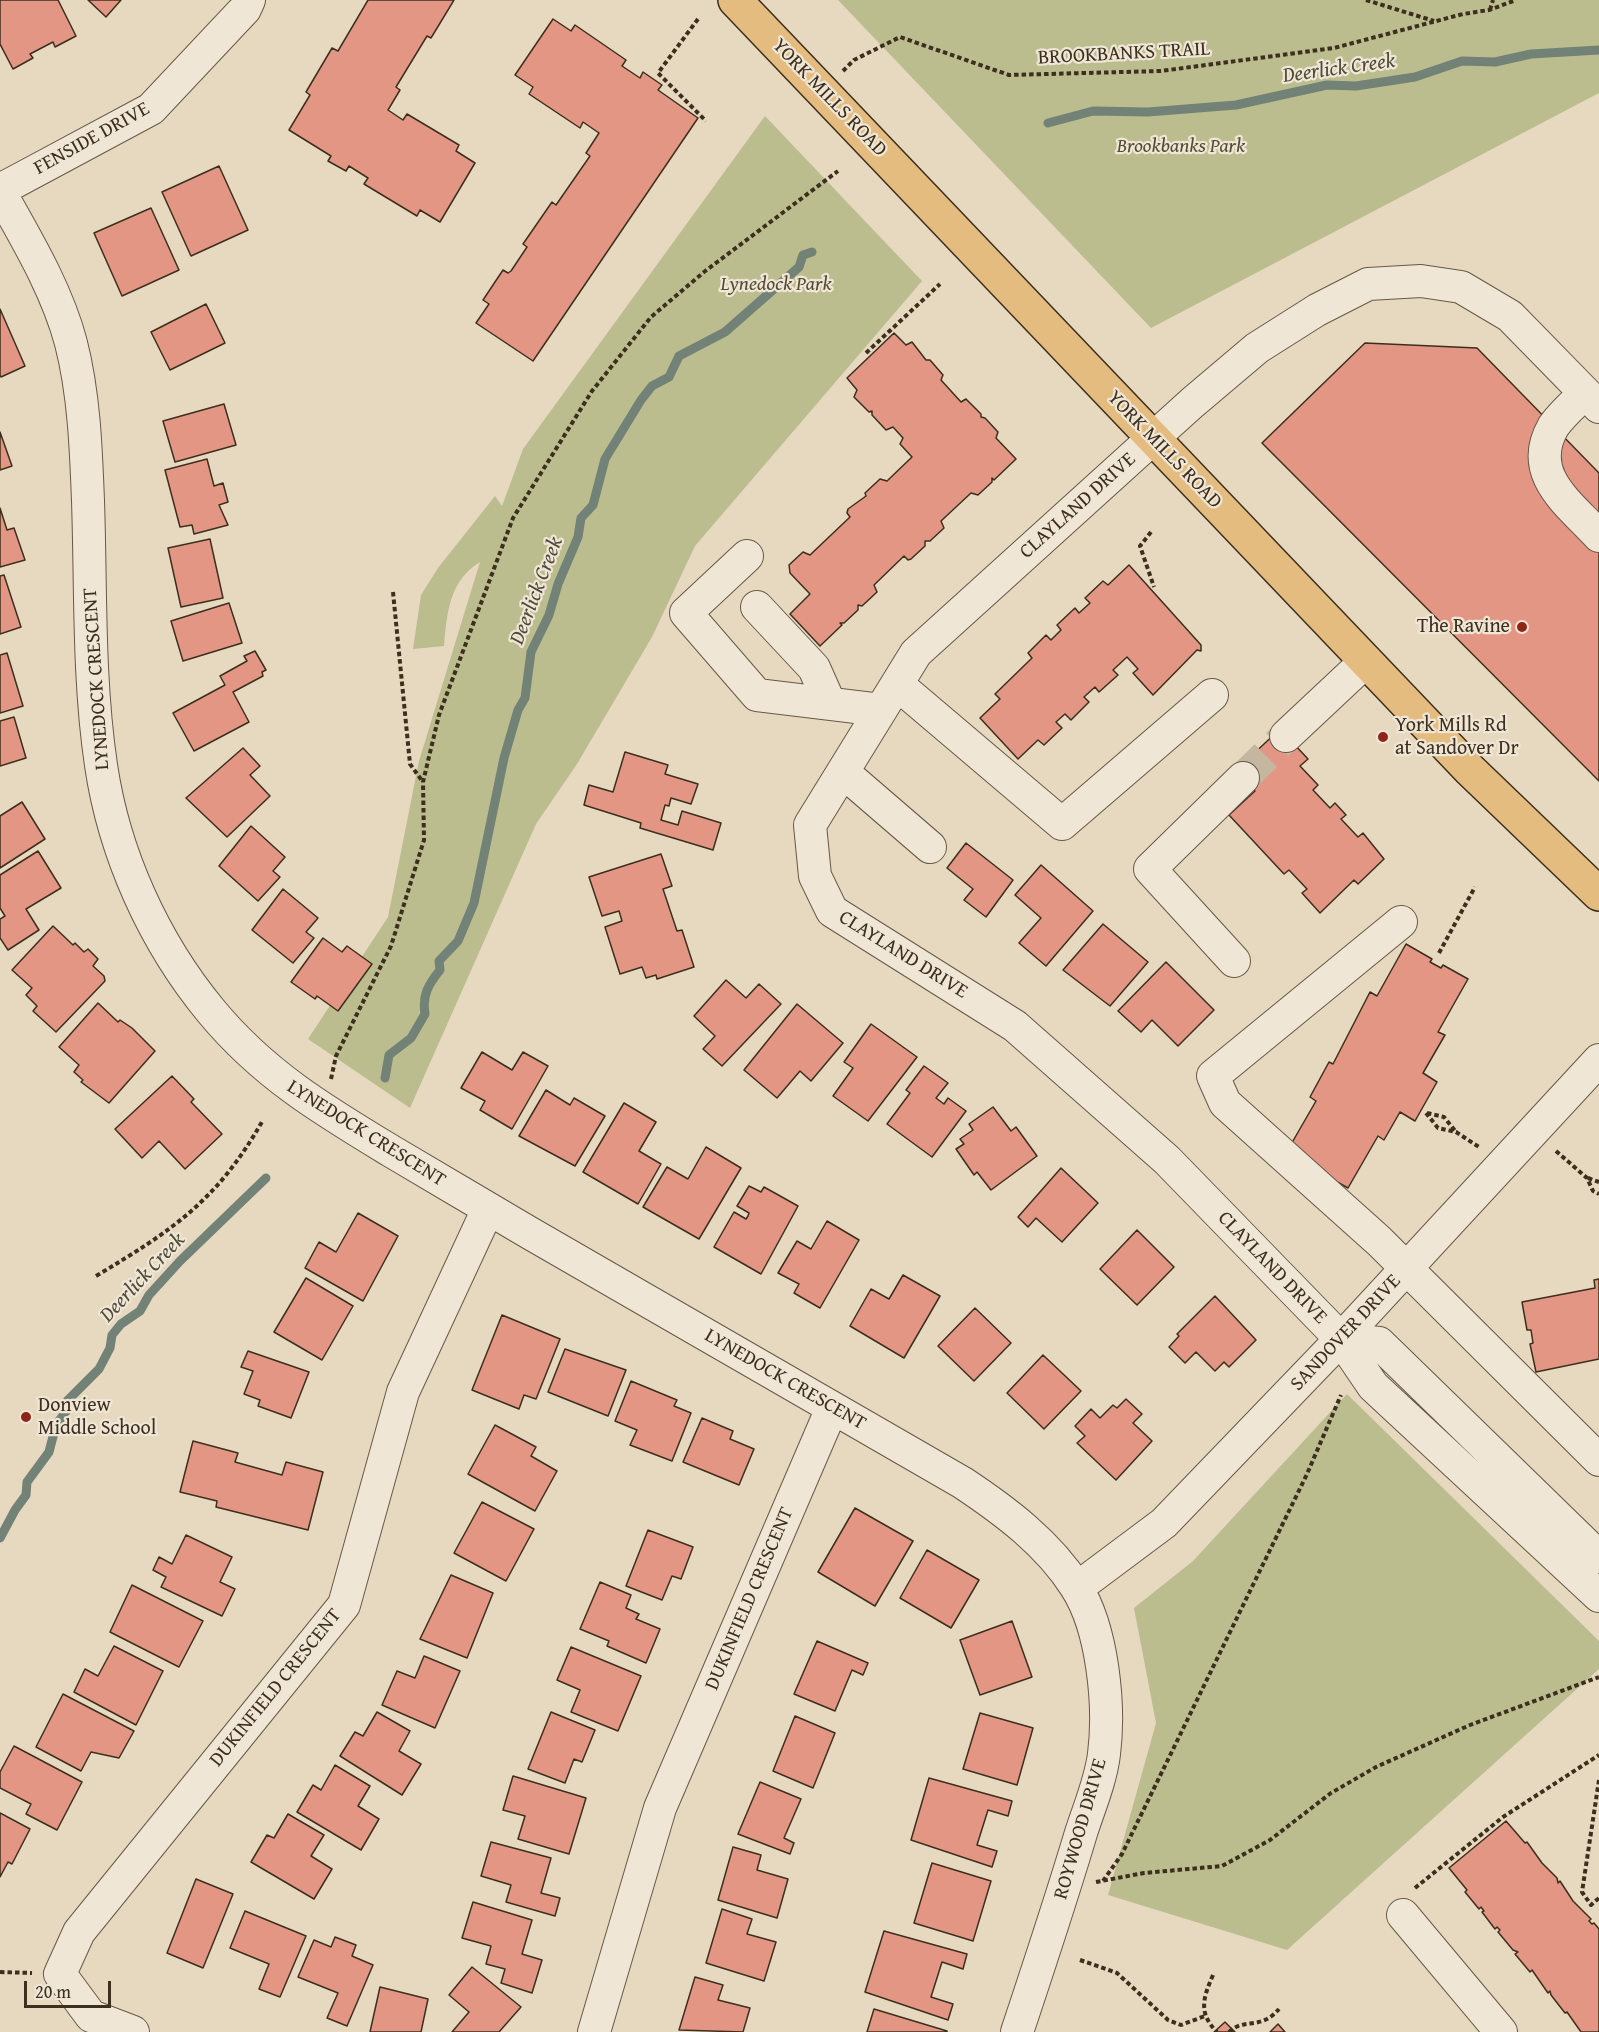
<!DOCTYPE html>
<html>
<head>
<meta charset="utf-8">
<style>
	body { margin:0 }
	#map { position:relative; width:1599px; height:2032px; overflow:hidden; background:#e7d8c0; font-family:"Gentium Book Plus",serif }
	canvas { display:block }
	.scale { position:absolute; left:24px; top:1981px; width:87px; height:27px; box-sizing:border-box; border:3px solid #3c2f1d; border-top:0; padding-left:8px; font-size:18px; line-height:21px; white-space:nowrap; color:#3c2f1d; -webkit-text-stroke:4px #efe6d6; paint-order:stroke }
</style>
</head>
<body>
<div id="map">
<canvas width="1599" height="2032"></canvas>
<div class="scale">20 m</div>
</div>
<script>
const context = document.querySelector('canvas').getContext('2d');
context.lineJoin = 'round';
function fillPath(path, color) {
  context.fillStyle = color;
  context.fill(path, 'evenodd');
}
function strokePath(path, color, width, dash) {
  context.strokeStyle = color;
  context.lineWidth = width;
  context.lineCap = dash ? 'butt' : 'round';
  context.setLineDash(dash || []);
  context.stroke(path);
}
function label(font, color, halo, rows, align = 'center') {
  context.font = font + ' "Gentium Book Plus",serif';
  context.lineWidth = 4.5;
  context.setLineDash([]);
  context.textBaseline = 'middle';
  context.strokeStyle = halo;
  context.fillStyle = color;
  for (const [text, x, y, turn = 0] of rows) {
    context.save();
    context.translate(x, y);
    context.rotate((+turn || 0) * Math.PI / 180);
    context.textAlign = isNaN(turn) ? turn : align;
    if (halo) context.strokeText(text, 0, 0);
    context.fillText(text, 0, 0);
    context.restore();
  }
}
fillPath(new Path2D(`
	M838,0H1599V93L1151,328Z
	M765,116L922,281L695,546L652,637L577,764L536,824L410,1108L308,1039L388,917L419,761L480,562C449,581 447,613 444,646L413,649L421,595L438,568L495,496L502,506L523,449Z
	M1347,1394L1599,1641V1669L1287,1950L1108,1895L1156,1723L1134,1608L1193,1561Z`), '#bbbd8e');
strokePath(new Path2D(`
	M1048,123L1093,111L1148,112L1236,105L1327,85L1356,86L1415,77L1462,61L1495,62L1531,54L1599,50
	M385,1078L389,1055L411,1038L425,1014C422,995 428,985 440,970L439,961L458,941L474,903L504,758L518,710L525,698L531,652L549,615L558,584L578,537L581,518L593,505L605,459L641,400L652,386L669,377L679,356L725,332L799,267L803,255L812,252
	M0,1538L15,1510L26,1495L27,1482L49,1452L56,1425L67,1410V1401L99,1369L110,1348L112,1335L121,1324L140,1311L149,1295L180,1261L266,1178`), '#738276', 9);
const building = new Path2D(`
	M0,0H58L76,36L55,47L53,42L30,54L33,58L13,69L0,44Z
	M88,0H121L106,17Z
	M368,0H454L431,38L427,36L396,87L400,90L388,110L403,120L407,114L459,145L456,151L475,163L440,222L420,210L417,216L364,184L368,178L349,166L346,171L328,161L331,156L289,130L310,95L306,92L332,48L338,51Z
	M553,19L571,31L575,25L626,60L622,66L640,78L643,72L662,85L658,90L698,118L533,361L476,323L489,304L483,300L503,270L508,273L511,271L527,247L523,244L552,202L556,205L590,156L586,153L599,133L583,122L580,128L529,94L533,87L515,75Z
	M219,166L248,230L191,256L162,192Z
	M151,208L179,270L122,296L94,233Z
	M206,304L225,343L170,370L151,332Z
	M0,309L25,366L1,377L0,375Z
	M894,333L906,345L912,342L926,360H930L943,375L941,380L961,402L966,399L981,414V417L985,418L998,432L996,438L1016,459L994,480L992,478V482L978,495L971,493L941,521L944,528L930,541H925V546L911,559L908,560L904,556L874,585L877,592L862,606L858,605V610L844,623H840L842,625L820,646L790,614L810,594L790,573L789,565L803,552L810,555L850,517L847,513L848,509L866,496L865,493L880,479L887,481L912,457L900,444L903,438L893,427L886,430L872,415V411L869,412L854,397L857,390L847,378Z
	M1365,343L1477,348L1599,473V781L1262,443Z
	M224,404L236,445L175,462L163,421Z
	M0,432L12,466L0,470Z
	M207,459L214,486L223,483L228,502L219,505L228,525L194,534L192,525L180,527L165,470Z
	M0,508L7,530L14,528L25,560L0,567Z
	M210,539L223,598L181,607L168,548Z
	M1129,565L1201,645V651L1197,650L1153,695L1133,673L1138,669L1127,657L1113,670L1118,675L1099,692L1095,687L1084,697L1089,702L1071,720L1065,714L1056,722L1062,728L1044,745L1038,740L1018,759L980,718L1000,699L995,694L1032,658L1028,653L1046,635L1051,640L1061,630L1057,625L1075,608L1079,613L1090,603L1085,598L1103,581L1108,585Z
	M4,575L21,627L0,634V576Z
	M229,603L242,643L183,661L171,621Z
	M255,651L266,670L262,672L263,676L233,692L249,722L194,751L173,713L225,685L220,676L247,661L244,656Z
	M7,653L23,706L0,713V655Z
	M14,717L26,758L0,766V721Z
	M1280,729L1308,759L1300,766L1318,785L1313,790L1330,808L1335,803L1346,815L1341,819L1358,837L1363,833L1384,859L1358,884L1354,880L1320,913L1302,893L1307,889L1289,870L1284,874L1229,815L1255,791L1234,768L1245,757L1248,759Z
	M243,748L260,766L250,775L270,796L227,837L186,798Z
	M625,752L668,765L665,774L698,784L691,804L671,798L669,806L665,805L661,820L678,825L682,811L721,823L713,850L640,828L641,823L584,805L589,785L613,792Z
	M22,802L45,839L0,868V816Z
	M251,826L285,857L273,871L280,877L258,901L219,866Z
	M966,843L1013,880L986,917L964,900L973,889L947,868Z
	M38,851L61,888L26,909L39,930L8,950L0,938V919L5,916L0,908V875Z
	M661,854L672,886L663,889L677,931L682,930L694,967L657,979L656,975L646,978L642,967L620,974L605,927L622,921L619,911L602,916L589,877Z
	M1041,865L1093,911L1046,966L1019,943L1041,918L1015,895Z
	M283,889L318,918L306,932L314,938L293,963L252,930Z
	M1103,924L1148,962L1110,1006L1063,970Z
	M53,926L73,945L75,943L84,952L88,949L98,959L93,966L104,976L105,981L56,1032L33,1011L37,1006L26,995L32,988L12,970Z
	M323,938L342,952L347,946L372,964L338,1011L317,996L315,999L291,982Z
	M1406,944L1432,959L1430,962L1441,968L1443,965L1468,979L1438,1032L1445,1035L1423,1073L1437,1082L1415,1121L1400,1112L1384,1140L1378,1136L1348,1188L1323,1174L1325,1171L1286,1153L1316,1101L1310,1097L1329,1062L1333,1064L1370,992L1377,996Z
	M1166,962L1214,1010L1178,1046L1152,1020L1141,1032L1118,1011Z
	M726,980L746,998L759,984L781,1004L722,1066L703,1049L715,1036L694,1016Z
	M98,1003L118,1022L120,1020L132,1028L155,1051L109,1103L81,1082L83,1080L74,1072L79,1065L59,1047Z
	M797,1004L843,1043L811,1081L800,1071L777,1098L744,1070Z
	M871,1024L917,1057L868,1121L833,1096L853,1068L844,1062Z
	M482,1052L512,1070L523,1052L548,1066L512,1129L480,1110L485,1101L461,1088Z
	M924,1066L948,1083L936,1098L944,1104L948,1098L966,1111L932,1157L887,1124L910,1093L906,1090Z
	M172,1076L194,1099L191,1102L222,1134L185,1169L159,1141L142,1158L115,1129Z
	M546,1090L570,1105L574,1098L605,1116L575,1166L519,1136Z
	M624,1103L656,1122L639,1151L661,1164L638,1204L583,1172Z
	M993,1107L1011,1131L1016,1127L1037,1156L991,1190L977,1172L974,1175L956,1149L964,1144L960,1139L973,1130L969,1124Z
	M706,1147L741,1168L699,1239L643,1207L667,1167L688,1179Z
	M1061,1168L1098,1203L1062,1242L1036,1218L1028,1227L1018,1217Z
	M749,1186L761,1192L764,1187L798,1206L761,1274L714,1247L734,1212L746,1219L748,1216L749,1213L737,1206Z
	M358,1213L398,1236L363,1301L305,1268L319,1242L336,1252Z
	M827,1221L859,1240L820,1308L794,1293L799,1284L778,1273L797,1241L811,1249Z
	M1137,1230L1174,1267L1137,1305L1100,1269Z
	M903,1275L940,1296L904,1358L850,1326L871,1289L889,1299Z
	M306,1278L353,1306L322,1360L274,1332Z
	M1599,1279V1359L1536,1372L1530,1344L1533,1343L1531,1330H1527L1522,1302L1595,1288L1594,1280Z
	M1215,1296L1256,1340L1229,1367L1224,1362L1215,1371L1196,1352L1185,1363L1169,1347L1179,1336L1177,1334Z
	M975,1308L1011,1343L974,1381L938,1346Z
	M502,1315L560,1339L536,1399L524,1395L519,1409L472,1390Z
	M565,1349L626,1370L608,1416L548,1392Z
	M248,1351L309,1372L291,1418L258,1406L260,1400L244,1394L253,1371L241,1367Z
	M1043,1355L1081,1391L1044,1429L1007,1393Z
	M631,1381L677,1400L674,1406L691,1413L672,1461L630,1445L637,1430L615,1421Z
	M1126,1399L1142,1414L1133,1423L1152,1441L1116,1480L1077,1443L1085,1436L1075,1426L1091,1409L1100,1418L1113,1405L1117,1408Z
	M702,1418L733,1431L730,1439L754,1449L739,1485L683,1462Z
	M495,1425L536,1447L531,1456L557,1471L535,1511L468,1474Z
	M193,1441L238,1453L235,1462L282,1475L286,1462L323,1472L308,1530L216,1507L217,1501L180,1492Z
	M482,1502L534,1529L506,1581L454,1553Z
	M855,1508L913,1541L875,1606L818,1572Z
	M648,1530L693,1547L681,1579L672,1576L662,1600L626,1586Z
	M186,1535L232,1557L220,1582L235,1589L222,1616L161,1587L166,1577L153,1570L159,1557L172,1564Z
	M927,1550L979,1580L951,1628L900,1598Z
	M451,1575L493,1593L467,1658L420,1639Z
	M600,1582L631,1595L626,1608L639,1614L636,1619L660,1629L646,1663L607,1646L609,1641L580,1629Z
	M132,1585L203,1621L179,1667L110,1632Z
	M1012,1621L1032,1677L980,1695L960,1640Z
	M817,1641L868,1663L863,1675L852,1670L835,1711L794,1694Z
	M114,1646L163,1671L136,1725L74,1692L85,1669L98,1676Z
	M571,1647L641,1676L618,1731L571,1712L580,1690L557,1680Z
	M424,1656L460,1671L435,1728L382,1705L397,1671L415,1678Z
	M63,1694L134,1731L119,1758L91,1752L81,1771L36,1747Z
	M377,1712L410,1731L399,1751L421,1764L402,1795L340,1756L355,1732L363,1736Z
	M551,1712L595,1730L582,1762L574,1759L565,1783L528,1769Z
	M980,1713L1033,1728L1017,1785L963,1769Z
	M795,1716L835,1733L813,1788L773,1771Z
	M14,1746L82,1782L57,1830L26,1814L31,1804L0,1788V1772Z
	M335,1765L370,1786L358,1806L379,1819L361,1850L297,1812L313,1785L321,1790Z
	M513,1776L586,1798L569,1854L518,1839L525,1816L503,1810Z
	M929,1778L1012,1801L1008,1816L988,1810L977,1845L997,1851L992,1867L911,1840Z
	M760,1782L801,1799L784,1838L794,1843L790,1854L738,1834Z
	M0,1813L30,1829L12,1864L8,1862L0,1877Z
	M288,1814L324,1835L311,1856L332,1869L314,1899L251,1862L267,1835L274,1838Z
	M1506,1821L1525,1843L1527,1842L1542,1863L1557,1878L1558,1883L1560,1881L1573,1901L1591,1919L1589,1921L1592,1924L1594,1923L1599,1929V2032H1581L1567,2012L1565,2013L1551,1995L1550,1991L1548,1993L1532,1970L1530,1972L1515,1954L1518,1952L1513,1950L1498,1932L1500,1930L1497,1927L1495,1929L1482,1912L1484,1911L1481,1907L1479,1909L1465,1892L1467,1890L1449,1868Z
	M491,1842L551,1858L541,1893L560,1898L555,1916L506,1902L511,1885L481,1876Z
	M733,1847L761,1855L757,1870L788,1879L777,1918L718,1900Z
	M932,1863L991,1881L973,1941L914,1923Z
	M196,1879L233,1894L203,1968L167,1953Z
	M473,1902L532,1920L522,1954L542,1960L532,1993L501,1983L505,1969L486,1964L491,1946L462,1938Z
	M722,1909L752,1919L747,1934L776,1942L764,1981L706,1963Z
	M245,1911L306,1936L280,1997L259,1989L269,1964L230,1948Z
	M884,1931L967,1954L963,1969L942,1962L931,1997L953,2004L948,2020L865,1992Z
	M335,1937L356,1945L352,1956L373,1965L347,2026L327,2018L338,1993L298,1977L314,1940L331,1947Z
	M472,1967L521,2007L499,2032H452L469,2012L449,1995Z
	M695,1977L723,1985L718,2000L750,2008L743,2032L679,2030Z
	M380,1987L428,1999L421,2032H370Z
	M874,2009L947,2031V2032H867Z
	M1225,2022L1235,2032H1214Z
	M1278,2024L1285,2032H1270Z`);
fillPath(building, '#e49684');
strokePath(building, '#3c2f1d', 1.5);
strokePath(new Path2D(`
	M1243,778L1286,736`), '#c5b69f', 32, [32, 16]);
const minor = new Path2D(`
	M0,190L151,109L245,9L249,0
	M0,192C27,240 57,290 71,343C84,394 86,448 88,501C91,588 88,678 101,765C114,854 154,942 211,1011C263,1074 323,1110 391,1151C437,1178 482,1205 528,1232C673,1316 818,1399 963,1483C1005,1511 1048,1543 1076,1587C1103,1629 1110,1706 1104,1754C1101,1780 1089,1808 1081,1833C1061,1900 1039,1966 1017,2032
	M1585,393C1575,403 1561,415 1553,427C1526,475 1570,504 1599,536
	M1599,407L1510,316L1461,287L1421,281L1368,284L1317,310L1257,348L1192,403L916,653L810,825L815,876L832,911L1015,1026L1167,1160L1341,1339L1373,1386L1599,1596
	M747,556L686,613L757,695L881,710
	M757,607L814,668L830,704
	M897,684L1062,824L1212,695
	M1286,736L1366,661
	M843,772L930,847
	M1401,922L1213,1076L1225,1103L1379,1241L1599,1460
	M1234,961L1150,869L1243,778
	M1341,1339L1379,1343L1599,1557
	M1077,1588L1164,1523L1341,1339L1599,1060
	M1403,1915L1501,2032
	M133,2032L91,2016L60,1974L79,1932L344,1605L403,1392L488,1209
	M594,2032L660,1808L832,1408`);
const major = new Path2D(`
	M735,0L1470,770L1599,894`);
strokePath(minor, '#675946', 34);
strokePath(major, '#3c2f1d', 36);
strokePath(new Path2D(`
	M1366,0L1434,21
	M1490,10L1493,0
	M698,19L658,73L706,121
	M843,71L854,60L900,37L1009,75L1161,71L1334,48L1463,14L1489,10L1516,0
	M866,353L940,284
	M1151,532L1140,546L1154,587
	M393,592L410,764L423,782
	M1439,953L1475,887
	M331,1079L336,1056L391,946L424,840L423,782L439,715L513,518L592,391L651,317L704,272L838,171
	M1426,1113L1438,1128L1456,1132L1479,1147
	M1427,1113L1444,1117L1456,1132
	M1556,1151L1587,1178L1593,1191L1599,1194
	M1588,1178L1599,1182
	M96,1276C173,1230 218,1200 263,1120
	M1599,1780L1582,1892L1591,1905L1599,1898
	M1103,1881L1122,1854L1307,1474L1341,1395
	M1096,1882L1144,1873L1222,1866L1270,1840L1331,1793L1376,1767L1470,1725L1599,1677
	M1415,1888L1503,1817L1599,1755
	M1080,1960L1117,1973L1168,2020L1181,2025L1205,2016
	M0,1972L32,1973
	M1213,1975C1203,1998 1198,2013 1217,2032
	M1229,2032C1245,2017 1260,2031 1279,2009`), '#3c2f1d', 4, [4.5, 3]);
strokePath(minor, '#efe6d6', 32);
strokePath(major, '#e4bc80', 33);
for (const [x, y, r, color] of [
	[1522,627,6,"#8f2418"],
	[1383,737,6,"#8f2418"],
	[26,1417,6,"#8f2418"]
]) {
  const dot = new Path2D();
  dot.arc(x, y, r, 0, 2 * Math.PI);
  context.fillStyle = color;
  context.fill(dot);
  strokePath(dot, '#efe6d6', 2);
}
label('20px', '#3c2f1d', '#efe6d6', [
	["BROOKBANKS TRAIL",1124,54,-3],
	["YORK MILLS ROAD",829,98,46],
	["FENSIDE DRIVE",92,139,-29],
	["YORK MILLS ROAD",1164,450,46],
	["CLAYLAND DRIVE",1078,506,-42],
	["LYNEDOCK CRESCENT",97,679,-94],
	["CLAYLAND DRIVE",903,955,32],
	["LYNEDOCK CRESCENT",366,1134,32],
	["CLAYLAND DRIVE",1272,1268,46],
	["SANDOVER DRIVE",1346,1333,-47],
	["LYNEDOCK CRESCENT",785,1380,30],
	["DUKINFIELD CRESCENT",750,1599,-67],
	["DUKINFIELD CRESCENT",276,1688,-51],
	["ROYWOOD DRIVE",1081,1829,-74]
]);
label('italic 20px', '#554b34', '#efe6d6', [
	["Brookbanks Park",1181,147],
	["Lynedock Park",776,285]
]);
label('20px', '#3c2f1d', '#efe6d6', [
	["The Ravine",1510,627,"right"],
	["York Mills Rd",1395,726],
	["at Sandover Dr",1395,749],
	["Donview",38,1406],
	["Middle School",38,1429]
], 'left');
label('italic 21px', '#4e4b3b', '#efe6d6', [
	["Deerlick Creek",1339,69,-8],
	["Deerlick Creek",537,591,-69],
	["Deerlick Creek",143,1278,-47]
]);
</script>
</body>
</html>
